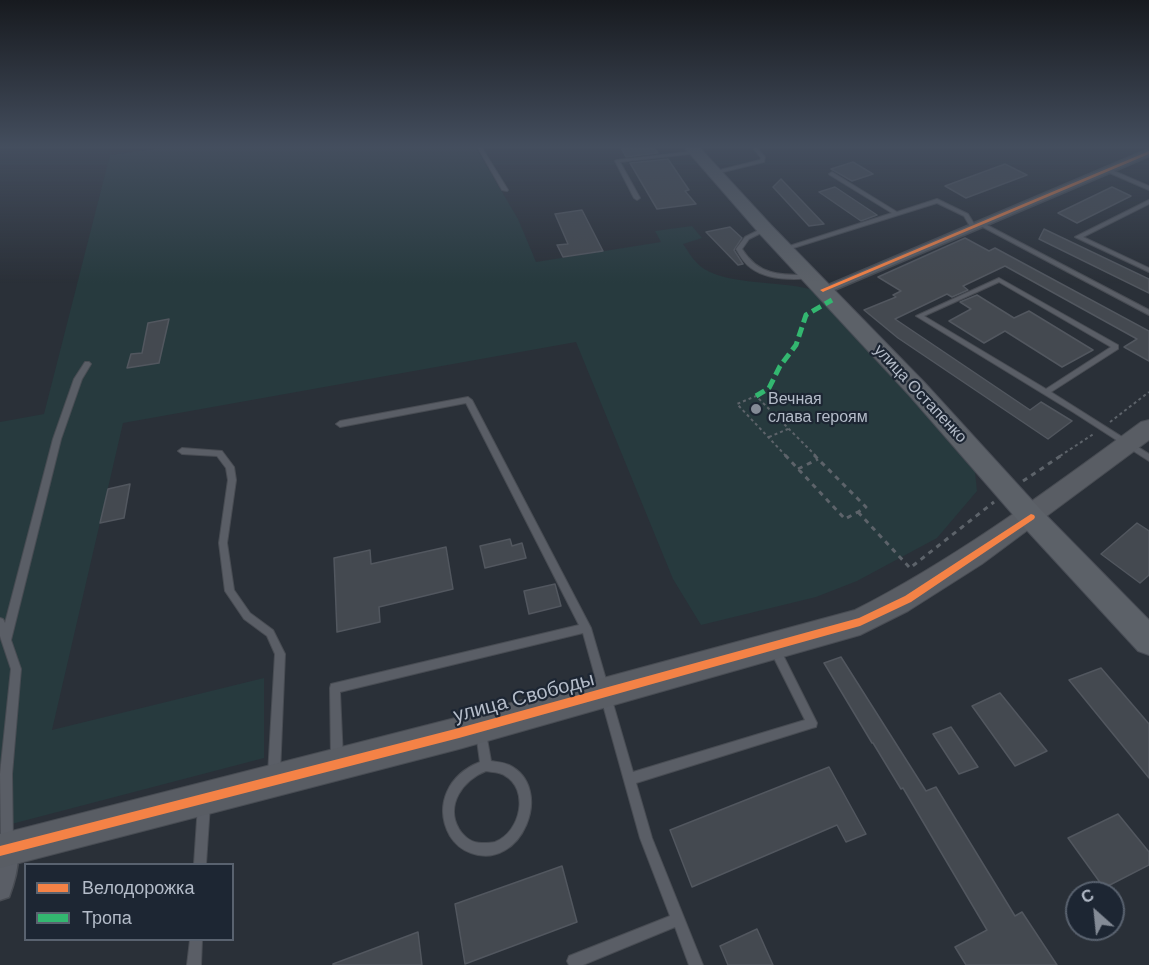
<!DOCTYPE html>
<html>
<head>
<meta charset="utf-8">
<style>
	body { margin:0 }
	#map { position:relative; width:1149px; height:965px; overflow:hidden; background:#2a3038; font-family:Helvetica,sans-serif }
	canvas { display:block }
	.legend { position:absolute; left:24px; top:863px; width:210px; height:78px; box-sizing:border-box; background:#1d2633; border:2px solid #59626f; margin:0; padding:8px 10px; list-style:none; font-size:18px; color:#b4bcc9 }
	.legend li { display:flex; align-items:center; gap:12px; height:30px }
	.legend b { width:30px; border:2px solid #59626f }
	.north { position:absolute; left:1065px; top:881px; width:60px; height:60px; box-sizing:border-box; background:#1d2633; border:2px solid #59626f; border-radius:50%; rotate:333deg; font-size:16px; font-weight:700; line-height:24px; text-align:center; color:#b4bcc9 }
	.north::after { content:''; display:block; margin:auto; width:21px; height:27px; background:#848b96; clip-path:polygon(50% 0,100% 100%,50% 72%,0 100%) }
</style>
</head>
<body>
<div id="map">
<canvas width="1149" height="965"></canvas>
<ul class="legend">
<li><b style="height:8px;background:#f48246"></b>Велодорожка</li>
<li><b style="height:8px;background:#33b770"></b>Тропа</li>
</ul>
<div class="north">С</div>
</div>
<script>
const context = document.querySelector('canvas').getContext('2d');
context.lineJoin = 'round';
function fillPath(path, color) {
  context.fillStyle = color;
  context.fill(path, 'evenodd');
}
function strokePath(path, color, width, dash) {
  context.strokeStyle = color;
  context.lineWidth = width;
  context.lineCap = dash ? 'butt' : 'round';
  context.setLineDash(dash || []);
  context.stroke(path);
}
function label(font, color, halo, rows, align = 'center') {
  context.font = font + ' Helvetica,sans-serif';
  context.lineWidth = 4.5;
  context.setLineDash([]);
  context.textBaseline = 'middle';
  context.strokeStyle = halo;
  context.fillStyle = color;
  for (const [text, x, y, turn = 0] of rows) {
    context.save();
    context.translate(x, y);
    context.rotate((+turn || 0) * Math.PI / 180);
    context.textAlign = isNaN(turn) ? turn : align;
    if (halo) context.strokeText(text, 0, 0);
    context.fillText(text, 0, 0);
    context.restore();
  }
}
fillPath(new Path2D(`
	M162,148H476L518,219L536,262L661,242L655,231L692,226L702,238L683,244C688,251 693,260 700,266C722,285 781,281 810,289L895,377L975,472L977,491L937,538L857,581L816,597L701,625L673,579L576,342L123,423L52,730L264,678V758L0,827V422L44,414L110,155Z`), '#273a3e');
const building = new Path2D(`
	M621,148H654L658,153L626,157Z
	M668,159L689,190L685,191L696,204L657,209L630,163Z
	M853,162L873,174L852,181L831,169Z
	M1005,164L1027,175L966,198L945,186Z
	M781,179L824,224L809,226L773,187Z
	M835,187L877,215L861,221L819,192Z
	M1112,187L1131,196L1077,223L1058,213Z
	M582,210L603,251L563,257L557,245L568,244L555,214Z
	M730,227L742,238L734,250L743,264L738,265L706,232Z
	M1044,229L1149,279V293L1039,239Z
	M965,238L989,251L995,248L1149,331V361L1124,347L1137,339L1005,266L963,286L968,290L952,297L947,294L895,319L1030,410L1041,402L1072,421L1048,439L898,338L864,310L896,297L893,295L901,291L878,277Z
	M977,295L1014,318L1029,311L1093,350L1062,367L1005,331L984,343L949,321L971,309L960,302Z
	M169,319L159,363L127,368L131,354L142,353L148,323Z
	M130,484L124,518L100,523L108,489Z
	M1137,523L1149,531V575L1140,583L1101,554Z
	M510,539L512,546L522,543L526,558L485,568L480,546Z
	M446,547L453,589L379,607L380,622L337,632L334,558L370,550L371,564Z
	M555,584L561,606L529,614L524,591Z
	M841,657L926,791L936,787L1015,916L1022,912L1057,965H966L955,947L987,930L903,788L901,789L873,743H872L824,663Z
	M1101,668L1149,724V778L1069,680Z
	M1000,693L1047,751L1015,766L972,706Z
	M951,727L978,767L959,774L933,734Z
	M829,767L866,834L846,842L837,825L692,887L670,830Z
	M1118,814L1149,852V865L1104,888L1068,838Z
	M562,866L577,922L465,964L455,904Z
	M757,929L773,965H728L720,946Z
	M418,932L422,965H333V964Z`);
fillPath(building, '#444950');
strokePath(building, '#52575f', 1.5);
const lane = new Path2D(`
	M478,148H482L508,190L507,191L502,190Z
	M753,148H757L765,157L764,162L715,174L712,172L760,160L761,158Z
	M696,151L698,152V153L620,162L640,198L637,200L634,198L615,161L617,160Z
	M1107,168L1149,186V190L1105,171L1104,170Z
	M832,172L897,212L937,199L968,214L976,227L971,228L964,216L937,203L787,250H783V248L892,213L830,175L829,174Z
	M1149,200V204L1083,237L1149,268V272L1075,237Z
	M979,223H983L1149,310V315L979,225Z
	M765,227L768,229L767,230L749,239L742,249C759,276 781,275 810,275L813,277L812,278C793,280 767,280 751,268C744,263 740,256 736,249L745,237Z
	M999,278L1118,345V349L1051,392L1149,454V461L1073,412L916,316ZM999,282L1111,347L1046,389L924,316Z
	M85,362H89L91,364L82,379L61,439L11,640L21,669L12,774L13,844L11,848L7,850L3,848L1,844L0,774L11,669L0,636V618L3,619L5,623L53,439L74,379Z
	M468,397L472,400L591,628L633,772L805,720L770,650L771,647L775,645L779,647L817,723L816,727L812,728L636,783L652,838L703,965H689L675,927L583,965H569L567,961L569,956L670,916L640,838L583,633L340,692L343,759L341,763L337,765L333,763L331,759L330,688L331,684L579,625L466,403L340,427L336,424L340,421Z
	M182,448L222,451L234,467L236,480L227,543L234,590L250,613L273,630L285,654L280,774L278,778L274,780L270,778L268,774L275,654L267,636L244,619L225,591L219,543L228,480L226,468L217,456L182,454L178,451Z
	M481,728L485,729L486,733L491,761C497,762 503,762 509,765C556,788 521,872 471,853C462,850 455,844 450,836C433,805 449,774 480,762L476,733L477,729ZM486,771C491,772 499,772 504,775C530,789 521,832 495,842C491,843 486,843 482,843C472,843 464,837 459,829C445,805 463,780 486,771Z
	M204,799L208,801L210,805L206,864H194L198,805L200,801Z
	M190,940H202L201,965H187Z`);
const street = new Path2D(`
	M1149,149V156L827,293L823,294L817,290Z
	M7,837L15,841C22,856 15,881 9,897L0,900V840Z`);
const secondary = new Path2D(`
	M1149,420V440L982,564L908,611L860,635L459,749L0,868V834L459,717L855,610C957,558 1048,490 1141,422Z`);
const primary = new Path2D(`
	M685,148H700L771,225L925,383L1040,509L1149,620V655L1138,651L1022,525L909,395L759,233Z`);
strokePath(lane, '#484c53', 2);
strokePath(street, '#484c53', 3);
strokePath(secondary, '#484c53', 2);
strokePath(primary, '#484c55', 2);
strokePath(new Path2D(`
	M1110,422L1149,392
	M769,437L788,429
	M786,456L737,404L756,396L816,456
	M1060,456L1095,433`), '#5d636a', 2, [3, 3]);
strokePath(new Path2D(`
	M785,455L845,519L858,512
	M814,455L866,507L858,512
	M798,469L818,459
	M1023,481L1062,455
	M858,512L910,568L994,502`), '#5d636a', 3, [5, 5]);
fillPath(lane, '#5a5e66');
fillPath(street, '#5a5e66');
fillPath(secondary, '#595d64');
fillPath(primary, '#5c6168');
strokePath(new Path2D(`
	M756,396L769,388L780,366L796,345L806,315L832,300`), '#33b770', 5, [10, 5]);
fillPath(new Path2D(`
	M1149,151V154L825,291L823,292L820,290Z
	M1031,514L1034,515L1035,517L1034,519L911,602L860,626L459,738L0,856V846L459,728L859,618L905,596Z`), '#f48246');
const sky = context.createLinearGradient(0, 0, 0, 283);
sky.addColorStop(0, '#171a1f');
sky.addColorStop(0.52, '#444e5e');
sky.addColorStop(1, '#444e5e00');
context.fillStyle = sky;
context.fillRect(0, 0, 1149, 283);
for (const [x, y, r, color] of [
	[756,409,6,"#848b96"]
]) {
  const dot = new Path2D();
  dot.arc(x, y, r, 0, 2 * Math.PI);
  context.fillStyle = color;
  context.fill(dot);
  strokePath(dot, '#1d2633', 2);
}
label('16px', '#b4bcc9', '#1d2633', [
	["улица Остапенко",920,394,47]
]);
label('16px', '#b4bcc9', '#1d2633', [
	["Вечная",768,400],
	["слава героям",768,418]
], 'left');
label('20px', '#b4bcc9', '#1d2633', [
	["улица Свободы",524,698,-15]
]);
</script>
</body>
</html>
